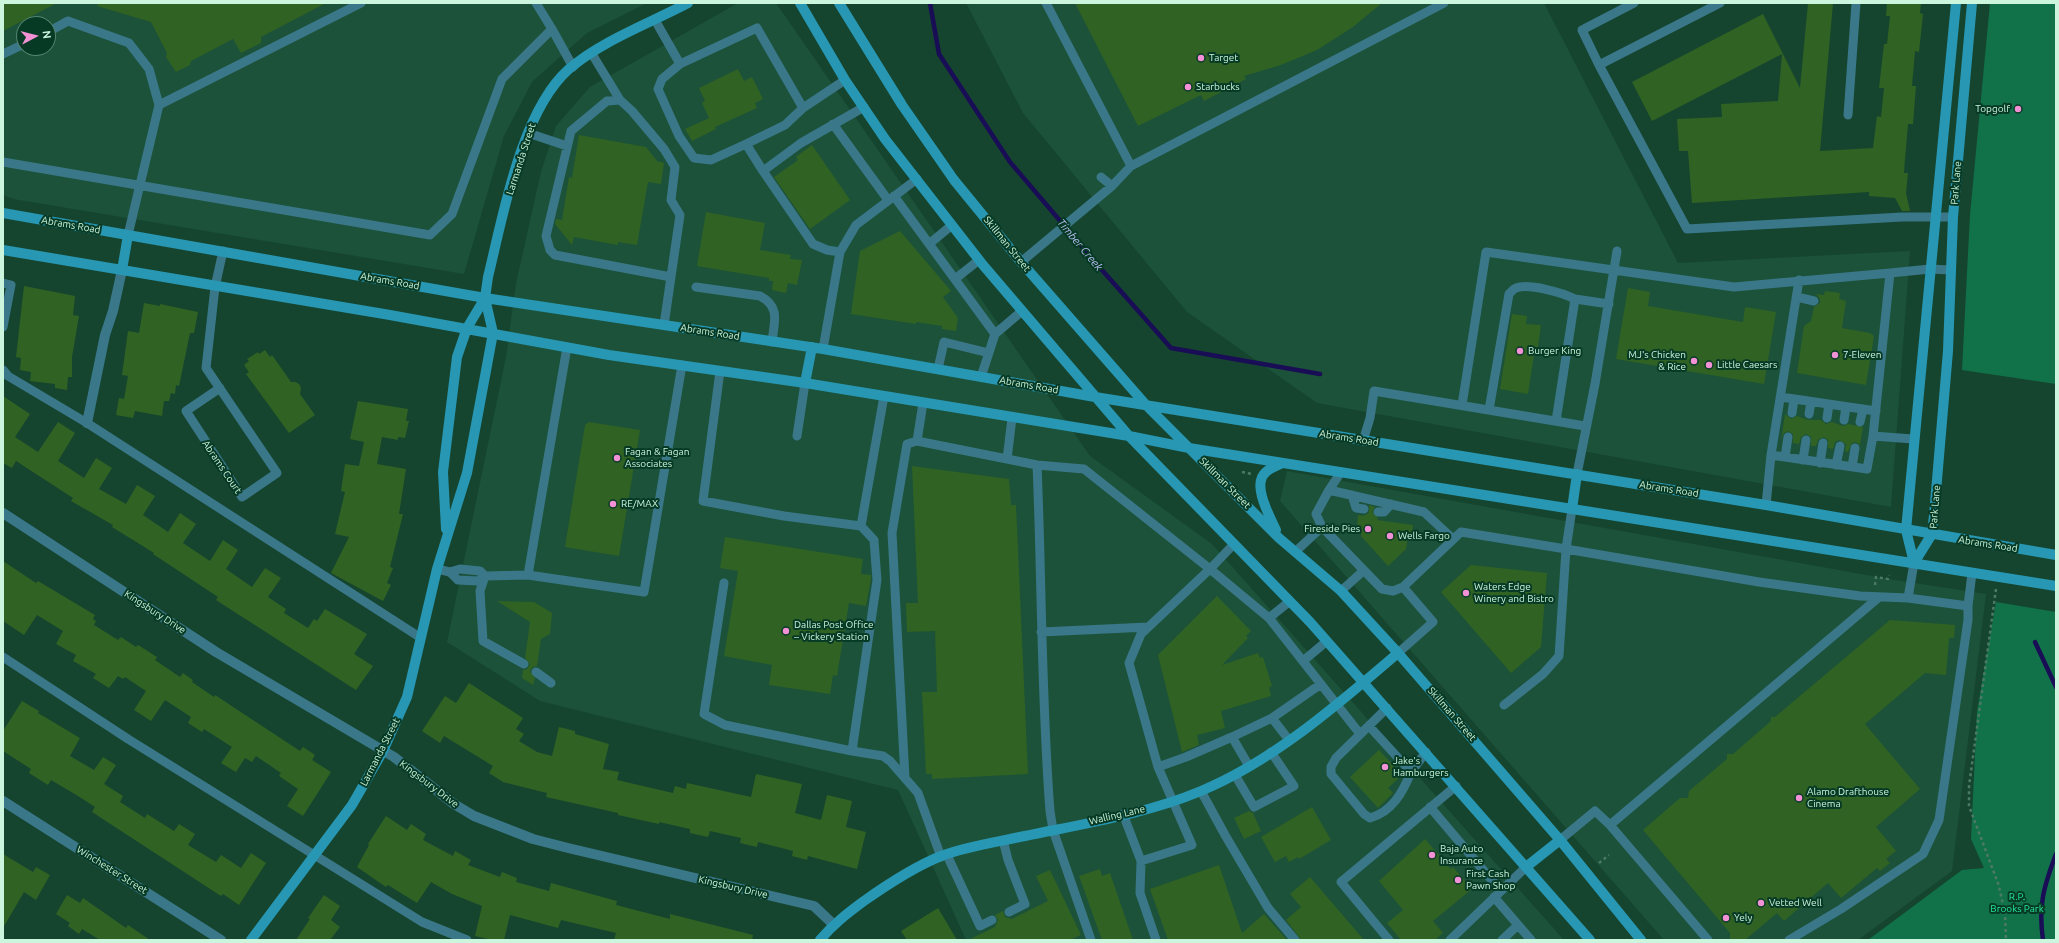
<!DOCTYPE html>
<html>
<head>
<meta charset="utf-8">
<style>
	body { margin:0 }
	#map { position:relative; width:2059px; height:943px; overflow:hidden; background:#15452f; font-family:Ubuntu,sans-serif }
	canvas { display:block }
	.frame { position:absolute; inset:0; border:4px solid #cbf5dd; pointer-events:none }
	.north { position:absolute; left:16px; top:16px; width:40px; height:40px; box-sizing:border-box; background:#073a25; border:1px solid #55856f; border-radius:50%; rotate:83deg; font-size:11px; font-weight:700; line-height:16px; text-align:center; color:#cbf5dd }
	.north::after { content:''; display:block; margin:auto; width:14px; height:18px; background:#f391d5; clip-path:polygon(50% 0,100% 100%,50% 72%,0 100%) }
</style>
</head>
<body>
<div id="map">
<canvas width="2059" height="943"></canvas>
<div class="frame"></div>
<div class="north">N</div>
</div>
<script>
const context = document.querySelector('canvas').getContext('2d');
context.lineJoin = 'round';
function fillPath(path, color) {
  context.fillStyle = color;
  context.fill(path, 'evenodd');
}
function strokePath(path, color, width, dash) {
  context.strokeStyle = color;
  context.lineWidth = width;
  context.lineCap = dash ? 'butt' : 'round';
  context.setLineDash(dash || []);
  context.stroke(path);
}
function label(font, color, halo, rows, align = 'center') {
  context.font = font + ' Ubuntu,sans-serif';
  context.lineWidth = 4;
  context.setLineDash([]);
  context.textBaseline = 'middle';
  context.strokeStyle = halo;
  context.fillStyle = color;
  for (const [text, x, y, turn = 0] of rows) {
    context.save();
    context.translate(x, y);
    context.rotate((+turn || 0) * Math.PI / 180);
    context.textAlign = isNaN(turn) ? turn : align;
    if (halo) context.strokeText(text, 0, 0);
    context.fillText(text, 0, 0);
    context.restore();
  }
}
fillPath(new Path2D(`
	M3,3H647L587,33L532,82L504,136L464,274L13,199L3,195ZM24,24H48V48H24Z
	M738,3H776L1090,456L1212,544L1564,940H966L898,790L540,701L447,642L506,357L516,283L541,172L556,126L590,87Z
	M966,3H1544L1678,263L1910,251L1891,507L1317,403L1187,312L1023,113Z
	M1287,471L1889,579L1986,594L1952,871L1858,940H1664L1280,501Z`), '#1c5239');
fillPath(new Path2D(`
	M1990,3H2056V384L1962,370L1970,215Z
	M1996,602L2056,612V940H1868L1962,870L1984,868L1971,839L1977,712Z`), '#11724a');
strokePath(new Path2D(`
	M930,3L939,54L1010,162L1102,270L1171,348L1320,374
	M2035,642L2056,687
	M2043,940C2038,905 2044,886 2056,854`), '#190d56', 4.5);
fillPath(new Path2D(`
	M3,3H57L3,31Z
	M98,3H326L261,37V43L241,53L233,39L191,61L190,65L176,72L166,57L167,53L151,22L97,6Z
	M1075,3H1382L1353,27L1317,50L1281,65L1244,76L1246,79L1204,101L1201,95L1138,126Z
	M1808,3H1833L1820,151L1873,148L1877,116L1881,117L1884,88H1879L1884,44H1887L1890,16H1886L1887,3H1921L1920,13L1923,14L1919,52L1915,51L1912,86H1916L1913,124H1908L1905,159L1904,173H1908L1906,193L1910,211H1902L1895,198L1869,196V192L1692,203L1688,151H1679L1677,119L1722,117L1721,104L1778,101L1782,54L1652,121L1632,82L1763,14L1800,88Z
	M738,69L744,81L752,77L763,99L755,103L757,108L715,127L716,129L692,141L685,129L709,118L702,103L705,101L699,88Z
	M579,135L646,147L657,161L664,163L661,184L648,182L637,245L618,242V245L574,237L572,245L555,224L556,219L562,220L569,177L572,178Z
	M812,145L850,200L810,229L774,177L798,160L796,157Z
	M706,212L765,223L760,250L791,255L790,259L802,260L797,285L788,283L786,293L772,290L773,281H769V278L697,266Z
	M900,231L951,291L943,297L958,318L956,331L942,329V326L916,322V324L851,314L860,251Z
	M24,286L75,296L73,315L79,316L72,357V377H68L67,390L55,388V384L30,381L31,372L20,370L21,358L16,357Z
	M1628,288L1650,292L1648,306L1743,322L1745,307L1776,312L1764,384L1616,359Z
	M1825,291L1840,293L1839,299L1846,301L1842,328L1870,333L1874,336L1866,385L1797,373L1804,326L1811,321L1814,307L1820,303V299L1816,294L1824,295Z
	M144,303L160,306V304L198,312L194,333H190L179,386L176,385L175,394L171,393L169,401H164L162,416L135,411L133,418L116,415L119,398L124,399L128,376L122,375L128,331L139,333Z
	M1512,314L1527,316L1526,324L1541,325L1537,354H1534L1528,394L1500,389Z
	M265,350L270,357L272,355L291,382H296L300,385L301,389L300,394L315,415L289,433L246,374L249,372L244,365L249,361L247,359L258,352L259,354Z
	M3,396L30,414L15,437L38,452L58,422L75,433L58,461L84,478L96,458L112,468L99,489L126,504L137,485L155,496L143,515L168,532L180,513L196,524L183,543L210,561L223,540L238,550L226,569L252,587L265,568L281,578L268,597L286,609L284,613L308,628L314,619L317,621L325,609L367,634L354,654L373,666L356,690L216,600L218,597L153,554L154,553L112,527L113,525L71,501L73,498L16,461L12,468L3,463Z
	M358,401L408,409L406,421H409L405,438L398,437V440L382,437L377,464L406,469L399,514H403L390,567L393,568L387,583L391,585L383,601L331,573L349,537L335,534L345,492L341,491L345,464L359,466L364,442L350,439Z
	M1785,414L1791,419L1797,416L1808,420H1821L1826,424L1832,422L1843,426L1848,424L1863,427L1860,445L1856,442L1852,443L1848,452L1845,451L1846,444L1839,440L1835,442L1833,449L1828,448V440L1824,437L1818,440L1816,446H1811V437L1806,434L1801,437L1799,444L1793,443V434L1788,431L1783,434L1781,441Z
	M589,422L640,430L619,556L565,547L585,425Z
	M912,466L1009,479L1011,505H1016L1028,774L932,779V774H926L922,692H937L935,631L907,632L906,603H918Z
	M1369,505L1375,507L1372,512L1378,518L1377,520L1413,525L1412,537H1408L1406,549L1388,566L1361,536L1362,529L1357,528L1358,515L1363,516L1369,513Z
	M725,537L863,559L861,574L871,575V579L866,606L849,603L837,676L833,675L830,694L769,685L772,665L724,656L738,571L720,568Z
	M3,561L36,583L38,581L95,615L93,619L96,621L94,625L118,640L121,637L136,647L138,645L157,657L155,660L180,677L183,673L193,680L192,682L214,697L215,695L297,749L300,751L303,747L315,755L312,760L331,772L303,816L287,806L298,789L279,776L281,773L256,756L252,762L245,758L236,772L221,763L232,747L204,729L202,732L188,723L191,717L165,700L151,721L134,710L146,691L125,677L123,679L118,676L109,688L93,678L96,674L73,661L76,655L56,644L63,631L37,615L24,635L3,621Z
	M1471,565L1547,573L1541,647L1511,673L1441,592Z
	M1217,596L1251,631L1246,636L1248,638L1222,665L1258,653L1260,658L1263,657L1272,686L1269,687L1271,696L1221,711L1225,728L1197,735L1199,745L1182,752L1158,655Z
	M497,601L534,602L552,613L550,634L541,639L537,666L533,667L530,671L535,678L533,685L522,678L523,670L527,669L530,664L525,658L530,622Z
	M1890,620L1955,625L1954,638H1949L1946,675L1925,673L1865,724L1920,789L1876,827L1896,851L1886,859L1890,863L1880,871L1877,868L1841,898L1828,883L1784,921L1777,913L1745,940H1730V933L1643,830L1680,798H1688L1689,791L1727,759V754H1733L1771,721V717H1775Z
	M469,683L523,718L516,729L524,734L519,741L537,752L552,756L559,727L575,731V734L609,744L603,769L619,772L617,780L673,793L675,786L686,789L687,783L751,797L756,774L802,784L795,813L821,820L827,795L852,801L846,827L866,832L857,869L808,856L807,860L792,856L793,851L758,842L757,847L740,843L741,838L710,831L708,837L690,833V829L659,822V824L618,815V813L546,797L547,793L503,782L489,773L493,766L444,736L440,743L422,731L445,696L456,703Z
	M22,701L39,711L38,713L80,738L70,756L94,770L103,757L116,765L104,784L123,796L120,802L145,818L147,814L174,831L179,824L195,834L188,845L216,862L221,855L241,868L251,853L266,863L239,905L223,894L221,896L92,812L95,807L78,796L51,780L48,785L29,773L31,769L3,751V731Z
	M1379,750L1402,775L1388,788L1393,793L1378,808L1350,777Z
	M1312,807L1331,840L1299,859L1298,857L1289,862L1286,856L1275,862L1261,837Z
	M1249,811L1253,813L1261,831L1244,839L1234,818Z
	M386,816L407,830L411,824L426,834L423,840L453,856L455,851L471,860L468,865L500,877L502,872L517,878L516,882L549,891L551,883L617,901L616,905L670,919V914L753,935L752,940H614L616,933L561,920L558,928L510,915L504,940H492L475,936L482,906L452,894L431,882L417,903L388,885L386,887L357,867L369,845L368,844Z
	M1425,839L1451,869L1453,867L1472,889L1433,921L1443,933L1435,940H1401L1387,923L1403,910L1379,881Z
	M3,854L33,872L36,867L50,875L36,900L24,892L3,928Z
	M1219,865L1242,933L1264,914L1287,940H1168L1150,889Z
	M1100,869L1102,876L1110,873L1133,940H1102L1079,876Z
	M1050,870L1081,935L1070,940H968L995,927L998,920L995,915L1003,911L1005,917L1012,919L1048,901L1036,876Z
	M1310,877L1364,940H1301L1286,920L1301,907L1290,894Z
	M67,895L80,903L83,898L126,928L128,925L150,940H100L82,929L79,934L68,926L70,923L56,914Z
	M324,895L340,906L331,920L340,927L330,940H296L310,919L308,918Z
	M938,908L957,940H907L901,931Z`), '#306223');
strokePath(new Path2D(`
	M1242,472L1252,474
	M1875,585L1876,577L1888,579L1889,575
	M1996,589L1969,786V806L1999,886L2005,914L2006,940
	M1599,863L1609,855`), '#4c7a64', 2.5, [3, 3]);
strokePath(new Path2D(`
	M536,3L552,29
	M1046,3L1131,166
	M1720,3L1599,65L1687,229L1902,217H1953
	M655,20L680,64
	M48,32L68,21L129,43L149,69L159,105
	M3,54L24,44
	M592,54L620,100
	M1599,65L1582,30L1634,3
	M803,108L785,125L746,144L711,160L694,158L679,136L658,89L662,79L680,64L757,28L803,108L845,80
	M1848,115L1856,3
	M833,124L888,200
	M528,133L567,146
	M746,144L763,171
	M3,162L430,235L452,214L502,79L552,29L573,67
	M1101,177L1112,186
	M894,196L995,334L1022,311
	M128,235L159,105L361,3
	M929,244L952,225
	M840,252L856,225L917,179
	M1021,262L1112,186L1131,166L1444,3
	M955,279L979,260
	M3,283L11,285L3,327
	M696,287L760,296C781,307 774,322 772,342
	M1797,297L1814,301
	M664,325L680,215L671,200L675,167L664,149L632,111L620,100L607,101L571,131L546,236L550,250L555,255L671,277
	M823,349L840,252L827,250L813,244L763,171L801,143L864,107
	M938,369L944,342L989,353
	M3,370L8,376L87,423L421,638
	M720,371L703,501L784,516L861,526L874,540L877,580L852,751L883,756L890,761L918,793L941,857
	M981,377L995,334
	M220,388L186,411L242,497L277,473L206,368L215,287L223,251
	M1781,397L1876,411
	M1462,405L1486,252L1734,287L1890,273
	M1489,410L1509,294C1511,292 1513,289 1516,288C1529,283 1563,293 1575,299
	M1792,413L1794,399
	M1809,414L1811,402
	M1827,418L1829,404
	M1844,420L1846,407
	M1556,421L1575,299L1609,304
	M1860,422L1863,409
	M797,436L805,383
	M1873,436L1890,273L1930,269L1950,270
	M917,441L923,403
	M1363,441L1370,418L1374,391L1585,426
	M1771,455L1867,469L1873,436L1913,439
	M1785,457L1788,437
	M1007,459L1012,418
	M1803,460L1806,440
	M1820,463L1823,443
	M1836,465L1840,446
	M1852,467L1855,448
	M1341,472L1329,490L1316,514L1322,527L1382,589L1393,591L1403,587
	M1577,474L1595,384L1617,251
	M1329,490L1424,512L1453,539
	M1352,495L1356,508L1364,509
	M1766,505L1771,455L1799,280
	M1572,509L1566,549L1759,582L1860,596L1908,598L1968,606
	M1378,512H1384L1391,504
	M861,526L884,396
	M1295,552L1322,527
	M437,569L450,572L458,580L478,581L485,576L528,575L644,592L682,365
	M450,572L460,569L480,571L485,576
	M528,575L567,347
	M485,576L480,591L483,641L524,664
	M724,583L704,714L725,725L852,751
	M1341,591L1363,571
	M1908,598L1914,563
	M1290,601L1269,618L1360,734
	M1041,632L1148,627
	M1398,653L1433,622L1403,587L1461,532L1566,549L1559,656L1543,674L1504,705
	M3,657L128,739L422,922L467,940
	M1303,661L1327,641
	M536,672L551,683
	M1387,708L1336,758L1331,767V774L1364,814L1370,818C1392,812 1403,792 1411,772
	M1369,726L1411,772L1426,752
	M1289,740L1272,718L1321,684
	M1249,766L1232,737L1272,718
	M1158,767L1186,757L1232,737
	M1235,775L1254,807L1294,786L1271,752
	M905,778L892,533L907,444L917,441L1037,465
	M1201,791L1225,835L1268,908L1295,940
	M1430,807L1501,891
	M1123,814L1141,861L1192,845L1158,767L1129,663L1141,634L1210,569L1234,544
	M1610,825L1878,598
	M1003,840L1008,860L1025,904L1009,912
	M1560,840L1595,811L1610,825L1708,940
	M947,855L980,926L992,920
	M1141,861L1140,893L1156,940
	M1494,897L1531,940
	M1091,940L1053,830L1050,811C1041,696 1042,581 1037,465L1084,469L1210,569L1269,618
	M1389,940L1341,882L1456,786
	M1450,940L1526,867
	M1502,940L1518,925
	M1789,940L1841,909L1923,854L1939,820L1968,620V606L1972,573`), '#3a7788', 9);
strokePath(new Path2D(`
	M87,423L105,335L113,311L122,270
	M3,513L216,652L394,757L454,804L474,816L533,839L568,848L814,906L833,924
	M3,801L221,940`), '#3a7788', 10);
strokePath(new Path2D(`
	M800,3L845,80L885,139L983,265L1129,436L1310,622L1590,940
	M839,3L902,105L954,180L1021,262L1146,405L1279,538L1341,591L1398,653L1560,840L1641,940
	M3,213L485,298L823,349L1095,397L1766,505L2056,555
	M3,250L390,315L609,355L805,383L1129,436L1189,448L2056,586
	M122,270L128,235
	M805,383L812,347
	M1572,509L1577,474
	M446,529L443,472L457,357L467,328L485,298
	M1276,530C1270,517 1251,484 1266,472C1270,468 1277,466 1282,463
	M1914,563L1932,534L1934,515L1948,351L1953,217L1972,3
	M1914,563L1906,530L1956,3
	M1526,867L1560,840
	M251,940L352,805L383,751L407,697L437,569L467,473L493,333L485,298L488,277C503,216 521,111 569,69C601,41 650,23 688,3
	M820,940C833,924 848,913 864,901C888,884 914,867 941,856C968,846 997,842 1025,836C1083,824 1146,814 1201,791C1275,760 1338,704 1398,653`), '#2897b3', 10);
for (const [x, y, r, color] of [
	[1201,58,4,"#f391d5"],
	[1188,87,4,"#f391d5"],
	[2018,109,4,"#f391d5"],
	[1520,351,4,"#f391d5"],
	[1835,355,4,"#f391d5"],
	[1694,361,4,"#f391d5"],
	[1709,365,4,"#f391d5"],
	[617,458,4,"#f391d5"],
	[613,504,4,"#f391d5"],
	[1368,529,4,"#f391d5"],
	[1390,536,4,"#f391d5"],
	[1466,593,4,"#f391d5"],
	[786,631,4,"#f391d5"],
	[1385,767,4,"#f391d5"],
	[1799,798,4,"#f391d5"],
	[1432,855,4,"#f391d5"],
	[1458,880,4,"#f391d5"],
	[1761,903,4,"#f391d5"],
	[1726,918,4,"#f391d5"]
]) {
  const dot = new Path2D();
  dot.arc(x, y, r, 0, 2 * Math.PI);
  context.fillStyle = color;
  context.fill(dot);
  strokePath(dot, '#073a25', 1.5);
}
label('10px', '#cbf5dd', '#073a25', [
	["Target",1209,58],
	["Starbucks",1196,87],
	["Topgolf",2010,109,"right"],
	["Burger King",1528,351],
	["MJ's Chicken",1686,355,"right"],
	["& Rice",1686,367,"right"],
	["7-Eleven",1843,355],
	["Little Caesars",1717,365],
	["Fagan & Fagan",625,452],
	["Associates",625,464],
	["RE/MAX",621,504],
	["Fireside Pies",1360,529,"right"],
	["Wells Fargo",1398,536],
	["Waters Edge",1474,587],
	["Winery and Bistro",1474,599],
	["Dallas Post Office",794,625],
	["– Vickery Station",794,637],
	["Jake's",1393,761],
	["Hamburgers",1393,773],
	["Alamo Drafthouse",1807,792],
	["Cinema",1807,804],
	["Baja Auto",1440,849],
	["Insurance",1440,861],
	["First Cash",1466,874],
	["Pawn Shop",1466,886],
	["Vetted Well",1769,903],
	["Yely",1734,918]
], 'left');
label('10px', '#cbf5dd', '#073a25', [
	["Larmanda Street",521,159,-72],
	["Park Lane",1956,183,-85],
	["Abrams Road",71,225,10],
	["Skillman Street",1007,244,51],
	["Abrams Road",390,281,10],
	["Abrams Road",710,332,9],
	["Abrams Road",1029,385,10],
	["Abrams Road",1349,438,9],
	["Abrams Court",222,467,56],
	["Skillman Street",1225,483,45],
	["Abrams Road",1669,489,9],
	["Park Lane",1935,507,-85],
	["Abrams Road",1988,544,9],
	["Kingsbury Drive",155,612,33],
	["Skillman Street",1452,714,49],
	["Larmanda Street",380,752,-63],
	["Kingsbury Drive",429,784,37],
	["Walling Lane",1117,815,-13],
	["Winchester Street",112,870,32],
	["Kingsbury Drive",733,887,13]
]);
label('10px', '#26ea9c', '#073a25', [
	["R.P.",2017,897],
	["Brooks Park",2017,909]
]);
label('italic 11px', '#b9bff3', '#073a25', [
	["Timber Creek",1080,245,50]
]);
</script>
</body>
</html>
